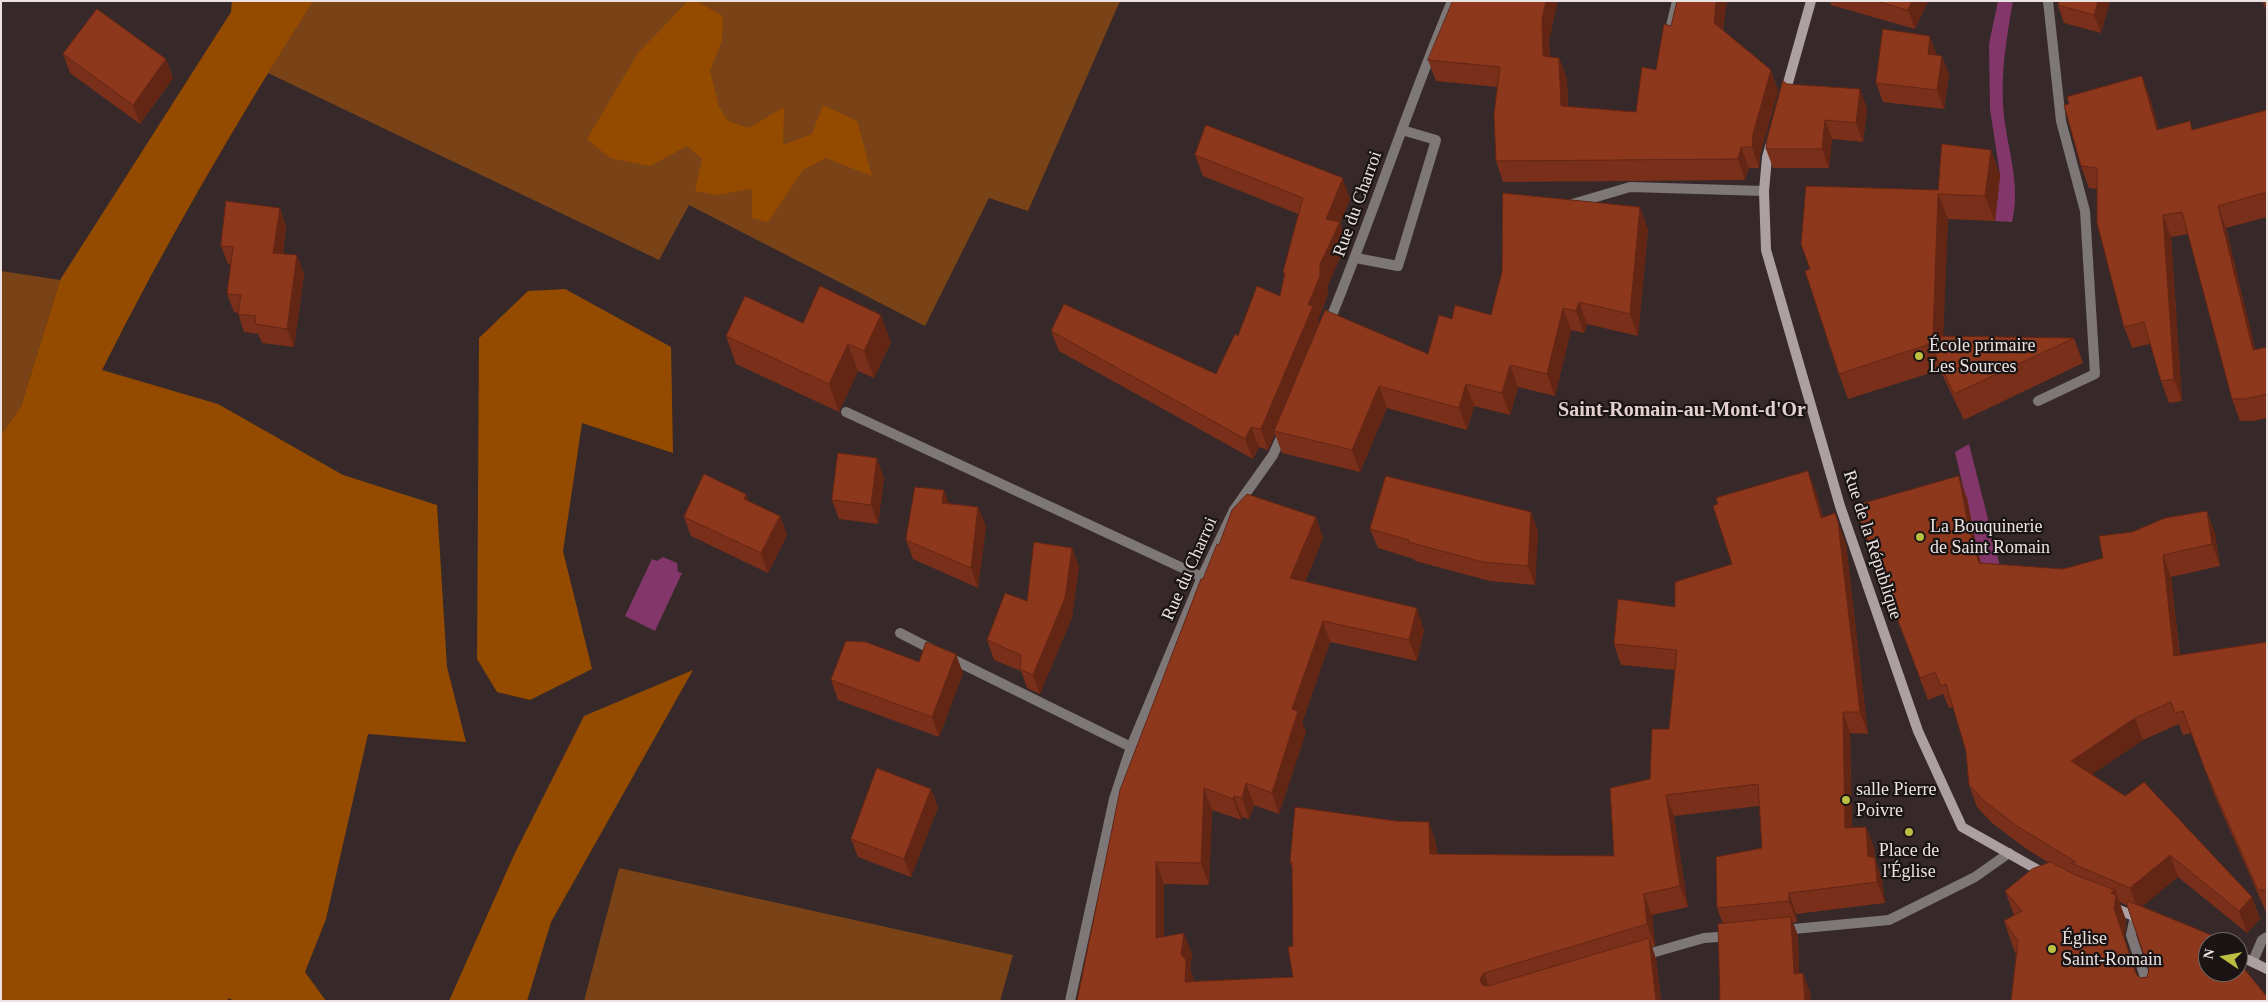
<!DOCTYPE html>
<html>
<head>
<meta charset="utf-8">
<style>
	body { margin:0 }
	#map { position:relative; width:2268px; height:1002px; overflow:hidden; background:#372929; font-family:"Times New Roman",serif }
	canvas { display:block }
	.frame { position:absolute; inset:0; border:2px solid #ebe2e2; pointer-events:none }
	.north { position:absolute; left:2198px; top:932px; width:50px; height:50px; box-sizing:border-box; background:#1a1414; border:1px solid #6e6666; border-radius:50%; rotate:282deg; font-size:14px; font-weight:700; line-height:20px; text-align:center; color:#ebe2e2 }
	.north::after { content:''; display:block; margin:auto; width:18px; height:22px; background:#bdbf43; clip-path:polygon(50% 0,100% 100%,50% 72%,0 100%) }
</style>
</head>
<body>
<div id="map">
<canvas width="2268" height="1002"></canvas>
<div class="frame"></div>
<div class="north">N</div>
</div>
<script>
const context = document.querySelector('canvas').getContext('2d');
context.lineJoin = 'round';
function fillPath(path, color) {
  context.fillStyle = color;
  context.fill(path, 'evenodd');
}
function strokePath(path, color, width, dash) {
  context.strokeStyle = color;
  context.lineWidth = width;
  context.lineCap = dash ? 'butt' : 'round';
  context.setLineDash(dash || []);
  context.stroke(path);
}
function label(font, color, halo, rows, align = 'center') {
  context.font = font + ' "Times New Roman",serif';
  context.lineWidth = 4.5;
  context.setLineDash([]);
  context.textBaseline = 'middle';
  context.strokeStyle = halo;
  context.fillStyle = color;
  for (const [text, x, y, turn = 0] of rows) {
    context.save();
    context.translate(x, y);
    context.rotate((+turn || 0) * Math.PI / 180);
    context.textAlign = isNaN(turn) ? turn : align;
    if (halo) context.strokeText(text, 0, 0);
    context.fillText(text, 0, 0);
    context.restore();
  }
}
fillPath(new Path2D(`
	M312,1H1120L1028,211L989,198L925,326L689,205L659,260L268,73Z
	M1,271L60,280L21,406L1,435Z
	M619,868L1013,955L1000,1001H584Z`), '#794317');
fillPath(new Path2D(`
	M232,1H313C237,121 165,244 102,370L218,404L343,475L437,505L447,667L466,742L368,734L326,919L305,972L326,1001H235L228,998V1001H1V435L21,406L60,280L231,12Z
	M688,1H696L723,16L722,40L710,71L719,107L728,121L749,128L784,107L783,145L812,134L823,105L857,121L872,176L826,158L803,170L768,222L752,218V189L716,195L695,191L702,159L687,146L650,166L610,158L587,139L638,53Z
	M565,289L671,347L673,453L582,423L563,551L592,669L530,700L497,692L477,659L479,338L528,291Z
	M693,670L551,922L527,1001H449L514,855L584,716Z`), '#944b00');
fillPath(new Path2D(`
	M1998,1H2013C2007,34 2001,71 2003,104C2005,144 2022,182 2012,222L1995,221L2000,175L1990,109L1989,44Z
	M1969,444L2005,586L2002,686L1978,551L1955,452Z
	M663,557L677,563L678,572L682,573L655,631L625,616L652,559L657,561Z`), '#823669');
strokePath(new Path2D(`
	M1356,258L1398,266L1436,140L1402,130
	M846,412L1202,577
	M900,633L935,651
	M948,657L1131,747`), '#7e7778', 10);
strokePath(new Path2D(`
	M1669,34L1677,1
	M1569,205L1630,187L1764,191
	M1328,325C1372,218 1407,108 1452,1
	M2038,401L2095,374L2085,211L2061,121L2048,1
	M2135,916L2131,935L2153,1001
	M1783,930L1889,920L1975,877L2009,853
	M1641,956L1704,938L1732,936
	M2253,961L2262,940L2267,937
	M1070,1001L1114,799L1131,747L1202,577L1234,510L1273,455L1283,433`), '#7e7778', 10);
strokePath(new Path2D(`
	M1784,97L1811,1
	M1771,143L1767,157L1764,191L1766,250L1840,506L1918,731L1962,827L2047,875
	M2111,907L2142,919
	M2238,955L2267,969`), '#aca0a3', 10);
fillPath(new Path2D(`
	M1830,1H1928L1915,29L1831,5Z
	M2059,1H2110L2101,33L2064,23L2058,5Z
	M2262,1H2267V11Z
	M1726,6L1723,30L1771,70L1778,91L1760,155L1759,168H1749L1745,180L1503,182L1496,161L1497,87L1436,81L1428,60L1549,41L1550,57L1559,58L1567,79L1568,106L1636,112L1656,70L1671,26Z
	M63,54L166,59L173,78L140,124L70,73Z
	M1937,55L1942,56L1949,75L1944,109L1883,102L1876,83Z
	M1787,84L1860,89L1867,109L1863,142L1832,139L1829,168H1773L1766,149Z
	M2150,98L2159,130H2193L2267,110V217L2226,228L2255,350L2267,347V418L2253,421H2240L2232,399L2188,234L2171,237L2182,401L2169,403L2161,381L2150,344L2132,348L2124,327L2097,189L2089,188L2081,166L2069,104Z
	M1991,150L2000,175L1995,221L1948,219L1943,336L2074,338L2083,363L1964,420L1940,370L1848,399L1839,374L1810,269L1938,190Z
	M1195,155L1350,199L1340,223L1347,242L1328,285L1327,297L1318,320L1319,324L1428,354L1452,319L1491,315L1648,229L1638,336L1587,324L1584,333L1571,330L1555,396L1518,387L1510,415L1474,406L1467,430L1387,408L1360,472L1282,453L1275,434L1268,450L1259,447L1253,459L1059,351L1051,331L1216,374L1238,336L1280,296L1284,276L1283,272L1298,214L1203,176Z
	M280,208L286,227L283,254L304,274L294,347L262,343L258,334L244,332L238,313L234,312L227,294L231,265L228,264L221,246Z
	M803,323L891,342L874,378L858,371L839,412L736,364L726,336Z
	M884,478L878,524L839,519L832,500Z
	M1816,492L1823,517L1846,544L1868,734L1850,733L1852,827H1866L1874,848L1875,858L1882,880L1885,903L1796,914L1797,922H1793L1798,936L1799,973H1803L1810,992L1811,1001H1720L1723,924L1717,908L1762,848L1759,806L1674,816L1688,907L1652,915L1655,946L1652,947L1656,959L1661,1001H1077L1203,579L1219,545L1316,517L1323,538L1305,582L1424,630L1417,661L1330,642L1302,723L1306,732L1279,814L1254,805L1249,819L1242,817L1241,820L1212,810L1209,885L1164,884V937L1192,954L1190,969L1194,981L1293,977L1292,868L1290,862L1436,843L1437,854L1614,856L1650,779L1669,729L1675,670L1621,665L1614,644L1675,607L1732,564Z
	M746,494L749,502L780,516L787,535L768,573L691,536L684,517Z
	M1967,498L1976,546L1981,563L2063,569L2215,533L2220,566L2171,577L2180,655L2267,642V912H2266L2214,794L2191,733L2183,735L2179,724L2143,740L2092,774L2252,897L2260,919L2247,933L2178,877L2142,906L2226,941V942H2208V972L2011,1001L2016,953L2014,950L2004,921L2014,915L2005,891L2049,863L2025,848L1992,823L1977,807L1969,785L1966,751L1953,707L1949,708L1943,694L1928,700L1854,506ZM2119,902L2127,905L2149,970L2147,977L2140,978L2137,975L2124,937L2126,924L2125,920H2126Z
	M949,503L978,507L986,526L978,588L913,559L906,540Z
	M1531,512L1538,532L1535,585L1490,581L1415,561L1414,559L1378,548L1370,529Z
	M1072,548L1079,567L1072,617L1040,694L1027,688L1021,671L994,660L987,640L1027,601Z
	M919,662L963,673L939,737L838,700L831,680Z
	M931,789L938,807L911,877L858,857L851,839Z`), '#792f19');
fillPath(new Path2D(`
	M1546,1H1558L1549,41L1551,77L1543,56L1542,20Z
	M1716,1H1727L1721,44L1714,23Z
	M1912,1H1928L1915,29L1908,10Z
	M2098,1H2110L2101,33L2094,15Z
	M1930,36L1937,55L1928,54Z
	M1942,56L1949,75L1944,109L1937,90Z
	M1559,58L1567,79L1568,127L1561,106Z
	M166,59L173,78L140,124L133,105Z
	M1771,70L1778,91L1760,155L1759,168L1752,147L1753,134Z
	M2142,76L2150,98L2165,152L2157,130Z
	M1860,89L1867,109L1863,142L1856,123Z
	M1825,120L1832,139L1829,168L1822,149Z
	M1741,147L1749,168L1745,180L1738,159Z
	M1991,150L2000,175L1995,221L1985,196Z
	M1343,178L1350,199L1340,223L1347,242L1328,285L1327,297L1318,320L1320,327L1274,431L1275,434L1268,450L1261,429L1308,305L1320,264L1326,219Z
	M1938,194L1948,219L1942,362L1933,336Z
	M2218,206L2226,228L2261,372L2253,350Z
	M1640,207L1648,229L1638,336L1630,314Z
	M280,208L286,227L280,272L273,253Z
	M2163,215L2171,237L2182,401L2174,379Z
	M297,255L304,274L294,347L287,329Z
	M1579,302L1587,324L1584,333L1576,311Z
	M1563,308L1571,330L1555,396L1547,374Z
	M881,315L891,342L874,378L864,351Z
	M848,344L858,371L839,412L829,384Z
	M1510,365L1518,387L1510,415L1502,393Z
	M1466,384L1474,406L1467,430L1459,408Z
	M1379,386L1387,408L1360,472L1352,450Z
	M1251,427L1259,447L1253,459L1245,439Z
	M877,458L884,478L878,524L871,505Z
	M1808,471L1816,492L1829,539L1821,518Z
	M1959,476L1967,498L1976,546L1987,585L1979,563L1968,524Z
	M944,490L951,509L942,503Z
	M746,494L754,514L744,499Z
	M978,507L986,526L978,588L971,568Z
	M2207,511L2215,533L2220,566L2212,544Z
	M1531,512L1538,532L1535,585L1528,566Z
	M1835,513L1846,544L1868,734L1860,712Z
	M780,516L787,535L768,573L761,553Z
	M1316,517L1323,538L1298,599L1290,578Z
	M1072,548L1079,567L1072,617L1040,694L1033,675Z
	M2163,555L2171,577L2182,678L2174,656Z
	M1417,608L1424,630L1417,661L1409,640Z
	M1323,621L1330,642L1302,723L1306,732L1279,814L1272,793L1292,709Z
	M956,654L963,673L939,737L932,717Z
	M1843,712L1850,733L1852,849L1845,828Z
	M2135,718L2143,740L2079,783L2071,761Z
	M1246,783L1254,805L1249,819L1242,798Z
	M1204,788L1212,810L1209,885L1201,863Z
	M931,789L938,807L911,877L904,859Z
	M1666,795L1674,816L1688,907L1680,886Z
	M1234,796L1242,817L1241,820L1233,799Z
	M1429,822L1436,843L1437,876L1430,854Z
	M1866,827L1874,848L1876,877L1868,856Z
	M2170,855L2178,877L2138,910L2130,888Z
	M1875,858L1882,880L1885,903L1877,882Z
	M1156,862L1164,884V959L1156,938Z
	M2115,890L2126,920H2125L2126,924L2124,937L2146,1001L2114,908L2111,893Z
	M1789,893L1796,914L1797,922L1789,901Z
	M1644,894L1652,915L1655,946L1647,924Z
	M2252,897L2260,919L2247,933L2239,911Z
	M1791,917L1798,936L1800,993L1794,974Z
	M1184,933L1192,954L1190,969L1194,981L1193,1001L1185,982L1181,954Z
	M1649,938L1656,959L1661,1001H1656Z
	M1484,973L1492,994L1487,1000L1480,979Z
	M1803,973L1810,992L1811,1001H1805Z`), '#632614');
const building = new Path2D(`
	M1453,1H1546L1542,20L1543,56L1559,58L1561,106L1636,112L1642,67L1656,70L1664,24L1671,26L1677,1H1716L1714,23L1771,70L1753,134L1752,147H1741L1738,159L1496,161L1494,114L1500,67L1428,60Z
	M1877,1H1912L1908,10Z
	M2059,1H2098L2094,15L2058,5Z
	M97,9L166,59L133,105L63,54Z
	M1883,29L1930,36L1928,54L1942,56L1937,90L1876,83Z
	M2142,76L2157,130L2190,121L2192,130L2267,110V192L2218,206L2253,350L2267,347V394L2245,399H2232L2182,212L2163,215L2174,379L2161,381L2144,322L2124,327L2097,223V168L2081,166L2064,105L2069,104L2067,97Z
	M1783,81L1787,84L1860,89L1856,123L1825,120L1822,149H1766L1767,139Z
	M1206,125L1343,178L1326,219L1340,222L1320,264V276L1308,305L1313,306L1261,429L1251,427L1245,439L1051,331L1064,304L1216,374L1235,334L1238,336L1257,286L1280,296L1285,273L1283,272L1303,198L1195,155Z
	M1942,144L1991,150L1985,196L1938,194L1933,336L2074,338L1954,394L1930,344L1839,374L1805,271L1810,269L1801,244L1806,186L1938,190Z
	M1503,193L1640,207L1630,314L1579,302L1576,311L1563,308L1547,374L1510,365L1502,393L1466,384L1459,408L1379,386L1352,450L1274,431L1325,310L1428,354L1439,315L1452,319L1455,305L1491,315L1502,272Z
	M226,201L280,208L273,253L297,255L287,329L255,324L256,316L238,314L241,295L227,294L233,247L221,246Z
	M820,286L881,315L864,351L848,344L829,384L726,336L745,296L803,323Z
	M838,453L877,458L871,505L832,500Z
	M1808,471L1821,518L1835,513L1838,522L1860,712H1843L1845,828L1866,827L1868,856L1875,858L1877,882L1789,893V901L1717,908L1716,857L1762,848L1758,784L1666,795L1680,886L1644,894L1647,924L1484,973L1480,979L1482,985L1488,986L1649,938L1656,1001H1077L1120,790L1201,579H1203L1217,544L1219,545L1232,510L1247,494L1316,517L1290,578L1417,608L1409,640L1323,621L1292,709L1298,711L1272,793L1246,783L1242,798L1234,796L1233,799L1204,788L1201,863L1156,862V938L1184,933L1181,954L1186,960L1185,982L1293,977L1288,947L1293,946L1292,862H1290L1295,807L1396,821L1429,822L1430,854L1614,856L1610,788L1650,779L1652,729H1669L1677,650L1614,644L1618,599L1675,607V582L1732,564L1713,506L1718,504L1716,498Z
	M704,474L746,494L744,499L780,516L761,553L684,517Z
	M1386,476L1531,512L1528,566L1483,562L1408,542L1409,540L1370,529Z
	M1959,476L1968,524L1979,563L2063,569L2103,558L2099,536L2132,532L2165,518L2207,511L2212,544L2163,555L2174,656L2267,642V890H2258L2206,772L2183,711L2175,713L2171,702L2135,718L2071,761L2125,796L2144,782L2252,897L2239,911L2170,855L2130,888L2071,863L2076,862L2017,826L1984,801L1969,785L1966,751L1946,684L1941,686L1935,672L1920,678L1854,506Z
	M915,487L944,490L942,503L978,507L971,568L906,540Z
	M1034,542L1072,548L1065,598L1033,675L1020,669L1021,655L987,640L1005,593L1027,601Z
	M846,641L866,642L919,662L926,642L956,654L932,717L831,680Z
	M877,768L931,789L904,859L851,839Z
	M2051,862L2073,874L2115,890L2111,893L2116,895L2114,908L2136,974L2140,978L2147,977L2149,970L2127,905L2128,901L2226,941V942H2208V972H2238V961L2267,997V1001H2011L2018,941L2004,921L2022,911L2005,891L2032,869Z
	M1791,917L1794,974L1803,973L1805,1001H1720L1718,924Z`);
fillPath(building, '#8d371d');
strokePath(building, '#632614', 1);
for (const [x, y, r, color] of [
	[1919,356,5,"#bdbf43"],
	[1920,537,5,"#bdbf43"],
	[1846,800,5,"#bdbf43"],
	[1909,832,5,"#bdbf43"],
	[2052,949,5,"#bdbf43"]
]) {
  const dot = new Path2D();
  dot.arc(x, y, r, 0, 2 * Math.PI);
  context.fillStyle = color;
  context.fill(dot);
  strokePath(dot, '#1a1414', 2);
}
label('18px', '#ebe2e2', '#1a1414', [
	["Rue du Charroi",1358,204,-70],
	["Rue de la République",1872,545,72],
	["Rue du Charroi",1190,569,-66]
]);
label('18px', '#ebe2e2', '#1a1414', [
	["École primaire",1929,346],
	["Les Sources",1929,367],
	["La Bouquinerie",1930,527],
	["de Saint Romain",1930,548],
	["salle Pierre",1856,790],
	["Poivre",1856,811],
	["Place de",1909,851,"center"],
	["l'Église",1909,872,"center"],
	["Église",2062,939],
	["Saint-Romain",2062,960]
], 'left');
label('bold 20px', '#e3d1d0', '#1a1414', [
	["Saint-Romain-au-Mont-d'Or",1682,411]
]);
</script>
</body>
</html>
